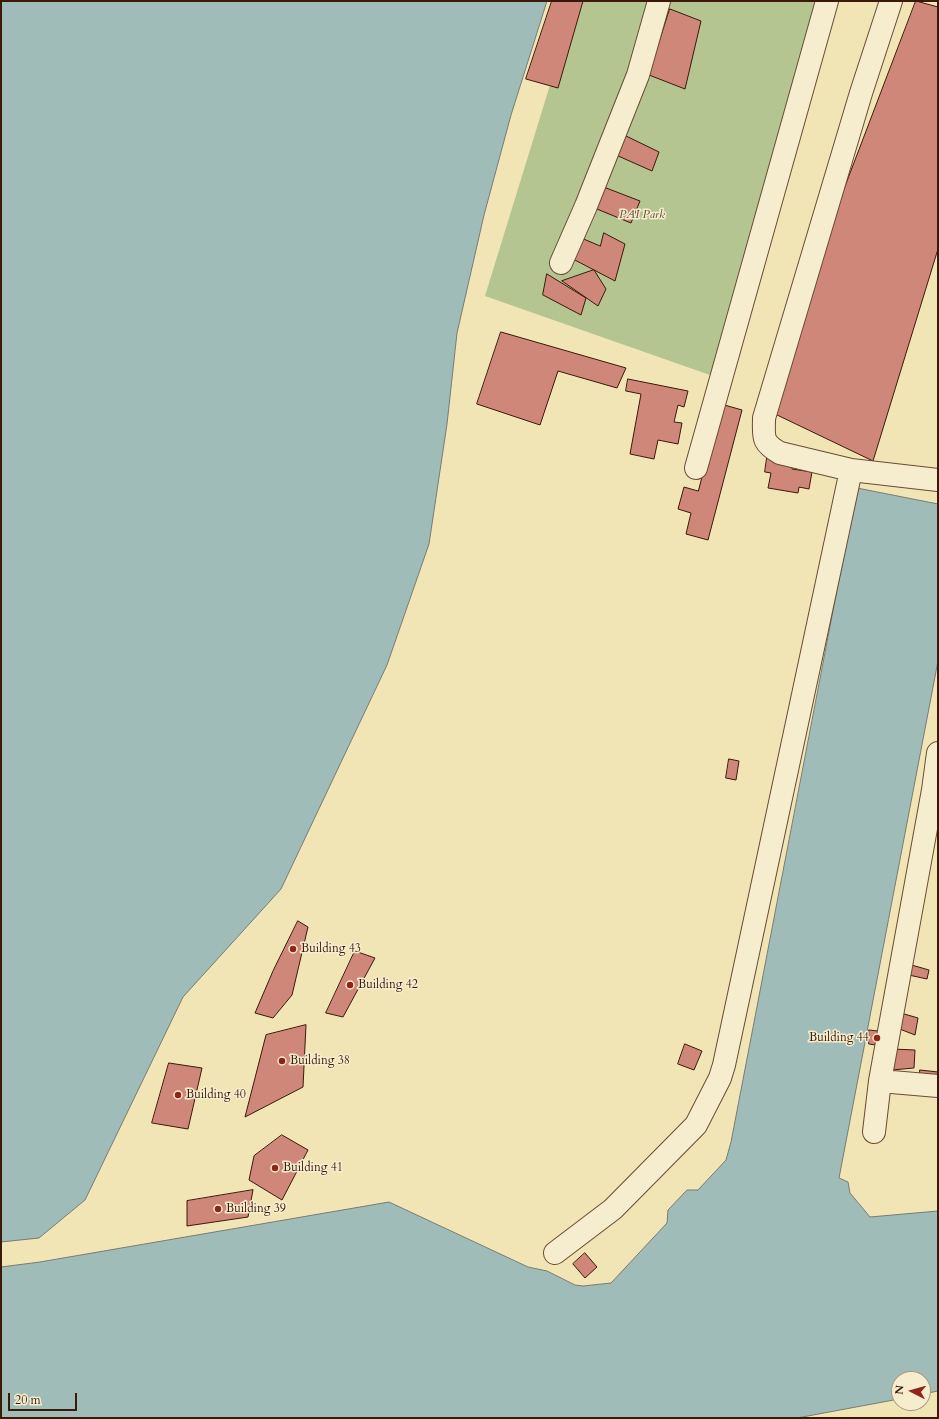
<!DOCTYPE html>
<html>
<head>
<meta charset="utf-8">
<style>
	body { margin:0 }
	#map { position:relative; width:939px; height:1419px; overflow:hidden; background:#f1e4b5; font-family:Cardo,serif }
	canvas { display:block }
	.frame { position:absolute; inset:0; border:2px solid #3a1909; pointer-events:none }
	.north { position:absolute; left:891px; top:1371px; width:40px; height:40px; box-sizing:border-box; background:#f6edcf; border:1px solid #ab9880; border-radius:50%; rotate:276deg; font-size:11px; font-weight:700; line-height:16px; text-align:center; color:#3a1909 }
	.north::after { content:''; display:block; margin:auto; width:14px; height:18px; background:#8f2418; clip-path:polygon(50% 0,100% 100%,50% 72%,0 100%) }
	.scale { position:absolute; left:8px; top:1393px; width:69px; height:18px; box-sizing:border-box; border:2px solid #3a1909; border-top:0; padding-left:5px; font-size:12px; line-height:14px; white-space:nowrap; color:#3a1909; -webkit-text-stroke:3px #f6edcf; paint-order:stroke }
</style>
</head>
<body>
<div id="map">
<canvas width="939" height="1419"></canvas>
<div class="frame"></div>
<div class="north">N</div>
<div class="scale">20 m</div>
</div>
<script>
const context = document.querySelector('canvas').getContext('2d');
context.lineJoin = 'round';
function fillPath(path, color) {
  context.fillStyle = color;
  context.fill(path, 'evenodd');
}
function strokePath(path, color, width, dash) {
  context.strokeStyle = color;
  context.lineWidth = width;
  context.lineCap = dash ? 'butt' : 'round';
  context.setLineDash(dash || []);
  context.stroke(path);
}
function label(font, color, halo, rows, align = 'center') {
  context.font = font + ' Cardo,serif';
  context.lineWidth = 3;
  context.setLineDash([]);
  context.textBaseline = 'middle';
  context.strokeStyle = halo;
  context.fillStyle = color;
  for (const [text, x, y, turn = 0] of rows) {
    context.save();
    context.translate(x, y);
    context.rotate((+turn || 0) * Math.PI / 180);
    context.textAlign = isNaN(turn) ? turn : align;
    if (halo) context.strokeText(text, 0, 0);
    context.fillText(text, 0, 0);
    context.restore();
  }
}
fillPath(new Path2D(`
	M572,1H834L727,381L485,296L554,72Z`), '#b5c591');
const water = new Path2D(`
	M1,1H547L511,115L484,215L457,333L447,424L429,544L387,665L281,889L183,997L85,1200L39,1238L1,1242Z
	M857,488L938,504V661L839,1178L848,1182L850,1193L870,1217L938,1211V1391L923,1394V1379H899V1399L797,1418H1V1267L40,1262L389,1202L528,1267L547,1271L575,1285L583,1286L611,1283L667,1223L668,1210L687,1190H698L726,1160L731,1142Z`);
fillPath(water, '#a0bcb9');
strokePath(water, '#777b73', 1);
const building = new Path2D(`
	M552,1H583L558,88L526,79Z
	M916,1L938,7V249L873,461L775,414L844,189Z
	M670,9L701,21L685,89L649,75Z
	M622,134L659,152L652,171L616,155Z
	M601,186L640,201L631,223L592,207Z
	M604,233L625,244L615,281L573,259L579,237L600,246Z
	M594,270L606,289L598,306L562,281Z
	M547,274L586,298L581,315L543,295Z
	M501,332L626,368L617,388L558,371L540,425L477,404Z
	M628,379L688,391L684,407L678,405L674,422L682,423L678,444L658,440L654,459L630,454L641,394L626,391Z
	M721,404L742,410L708,540L686,534L691,513L678,509L684,487L698,491Z
	M767,458L793,462L792,469L812,472L809,489L799,487L798,493L768,488L771,473L765,472Z
	M729,759L739,761L736,780L726,778Z
	M298,921L308,927L292,995L273,1018L255,1013L273,971Z
	M355,951L375,958L343,1017L326,1013Z
	M908,964L929,970L927,979L904,974Z
	M894,1011L918,1018L915,1035L892,1026Z
	M306,1025L303,1087L245,1117L266,1035Z
	M869,1030L887,1032L882,1046L869,1044Z
	M685,1044L702,1051L694,1070L678,1064Z
	M892,1049L915,1050L914,1068L892,1070Z
	M169,1063L202,1068L188,1129L152,1123Z
	M920,1070L938,1072L937,1078L920,1077Z
	M282,1135L308,1150L282,1200L249,1180L254,1156Z
	M253,1190L248,1217L187,1226V1201Z
	M585,1253L597,1267L585,1278L573,1264Z`);
fillPath(building, '#ce8779');
strokePath(building, '#3a1909', 1);
const minor = new Path2D(`
	M561,263L586,206L638,75L659,1
	M696,468L827,1
	M851,470L780,453C761,442 764,437 764,418L861,93L891,1
	M938,753L933,790L938,791
	M880,1081L938,1086
	M874,1132L880,1081L933,790
	M555,1253L613,1209L696,1125L720,1078L724,1065L851,470L938,480`);
strokePath(minor, '#684c34', 24);
strokePath(minor, '#f6edcf', 22);
for (const [x, y, r, color] of [
	[293,949,4,"#8f2418"],
	[350,985,4,"#8f2418"],
	[877,1038,4,"#8f2418"],
	[282,1061,4,"#8f2418"],
	[178,1095,4,"#8f2418"],
	[275,1168,4,"#8f2418"],
	[218,1209,4,"#8f2418"]
]) {
  const dot = new Path2D();
  dot.arc(x, y, r, 0, 2 * Math.PI);
  context.fillStyle = color;
  context.fill(dot);
  strokePath(dot, '#f6edcf', 1.5);
}
label('italic 12px', '#5f4d32', '#f6edcf', [
	["PAI Park",642,215]
]);
label('12px', '#3a1909', '#f6edcf', [
	["Building 43",301,949],
	["Building 42",358,985],
	["Building 44",869,1038,"right"],
	["Building 38",290,1061],
	["Building 40",186,1095],
	["Building 41",283,1168],
	["Building 39",226,1209]
], 'left');
</script>
</body>
</html>
